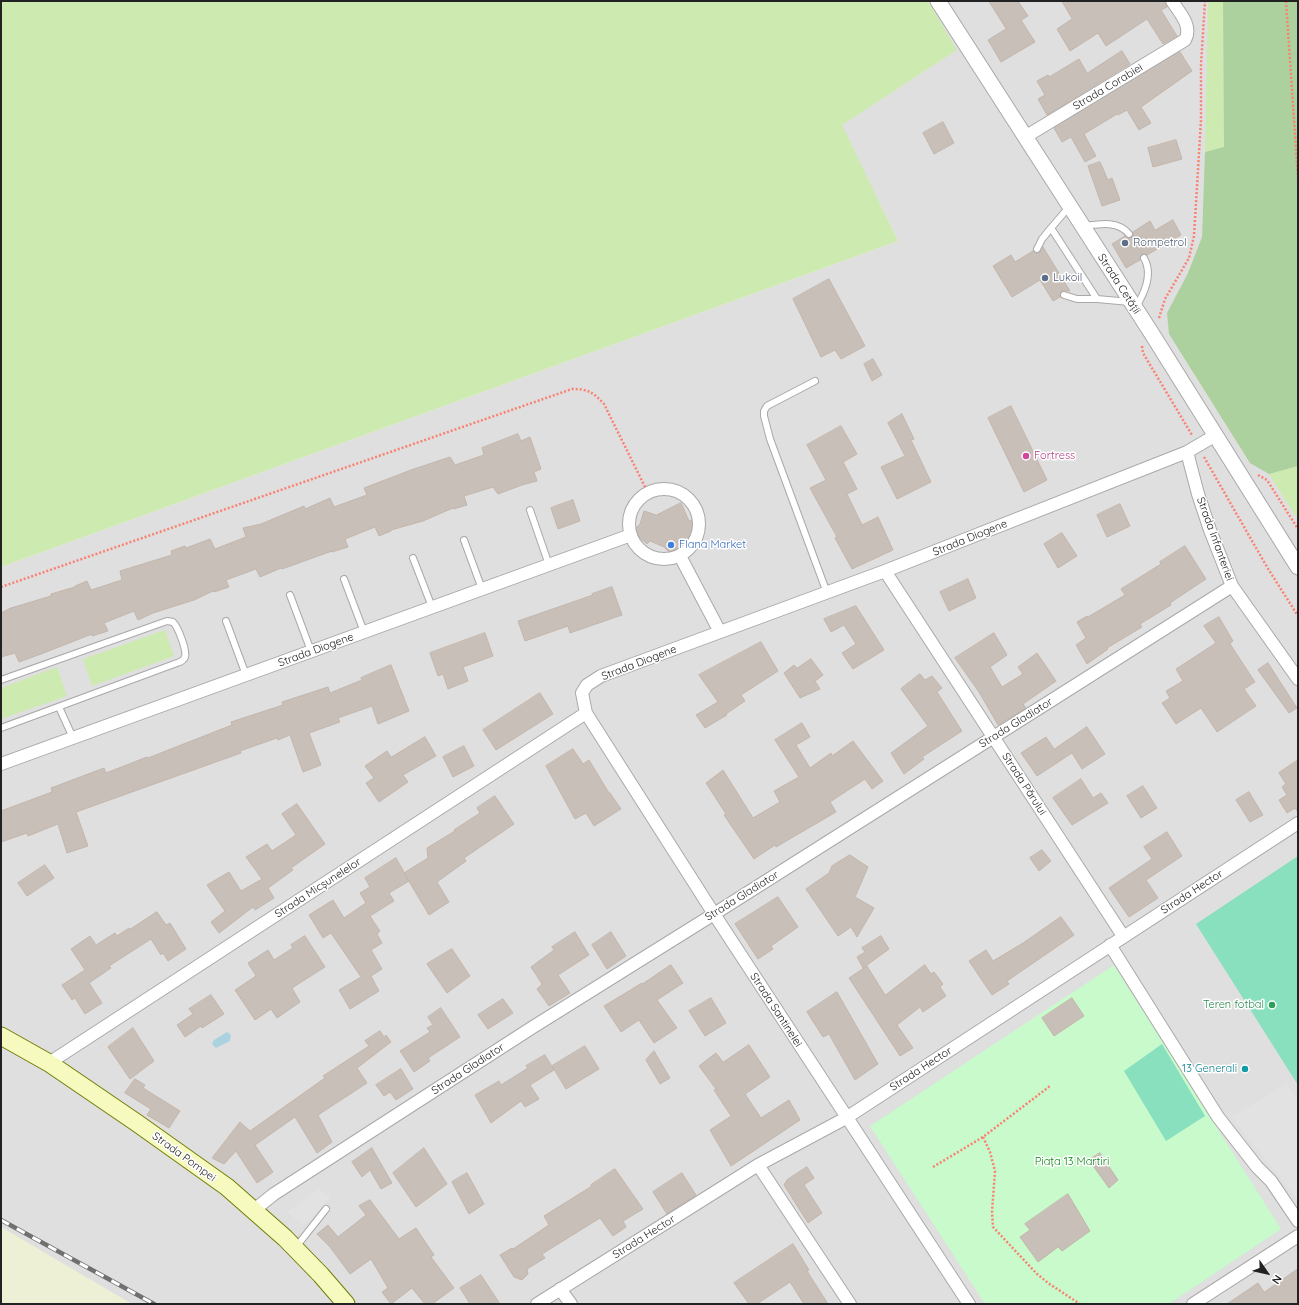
<!DOCTYPE html>
<html>
<head>
<meta charset="utf-8">
<style>
	body { margin:0 }
	#map { position:relative; width:1299px; height:1305px; overflow:hidden; background:#f2efe9; font-family:Quicksand,sans-serif }
	canvas { display:block }
	.frame { position:absolute; inset:0; border:2px solid #222; pointer-events:none }
	.north { position:absolute; left:1247px; top:1253px; width:40px; height:40px; -webkit-text-stroke:3px #fff; paint-order:stroke; rotate:124deg; font-size:11px; font-weight:700; line-height:16px; text-align:center; color:#222 }
	.north::after { content:''; display:block; margin:auto; width:14px; height:18px; background:#222; clip-path:polygon(50% 0,100% 100%,50% 72%,0 100%) }
</style>
</head>
<body>
<div id="map">
<canvas width="1299" height="1305"></canvas>
<div class="frame"></div>
<div class="north">N</div>
</div>
<script>
const context = document.querySelector('canvas').getContext('2d');
context.lineJoin = 'round';
function fillPath(path, color) {
  context.fillStyle = color;
  context.fill(path, 'evenodd');
}
function strokePath(path, color, width, dash) {
  context.strokeStyle = color;
  context.lineWidth = width;
  context.lineCap = dash ? 'butt' : 'round';
  context.setLineDash(dash || []);
  context.stroke(path);
}
function label(font, color, halo, rows, align = 'center') {
  context.font = font + ' Quicksand,sans-serif';
  context.lineWidth = 3;
  context.setLineDash([]);
  context.textBaseline = 'middle';
  context.strokeStyle = halo;
  context.fillStyle = color;
  for (const [text, x, y, turn = 0] of rows) {
    context.save();
    context.translate(x, y);
    context.rotate((+turn || 0) * Math.PI / 180);
    context.textAlign = isNaN(turn) ? turn : align;
    if (halo) context.strokeText(text, 0, 0);
    context.fillText(text, 0, 0);
    context.restore();
  }
}
fillPath(new Path2D(`
	M928,1H1298V1304H85L1,1246V567L898,241L841,125L956,50Z`), '#e0dfdf');
fillPath(new Path2D(`
	M1,1227L132,1304H1Z`), '#eef0d5');
fillPath(new Path2D(`
	M1,1H928L957,50L842,125L898,241L1,567Z
	M1208,1H1223L1224,147L1205,152Z
	M1298,466V520L1269,474Z
	M165,630L174,656L92,686L83,659Z
	M57,667L67,696L1,719V688Z`), '#cdebb0');
fillPath(new Path2D(`
	M1223,1H1298V466L1269,474L1250,463L1169,334L1167,313L1188,273L1202,237L1205,152L1224,147Z`), '#add19e');
fillPath(new Path2D(`
	M1114,965L1281,1229L1169,1304H985L870,1126Z`), '#c8facc');
fillPath(new Path2D(`
	M1298,856V1085L1196,924Z
	M1162,1044L1205,1116L1166,1141L1124,1071Z`), '#88e0be');
fillPath(new Path2D(`
	M1287,1083L1298,1100V1200L1231,1117Z
	M319,1189L331,1197L304,1226L287,1212Z`), '#e2e2e2');
fillPath(new Path2D(`
	M227,1032L231,1035L230,1041L216,1048L212,1044L214,1040Z`), '#aad3df');
const building = new Path2D(`
	M989,1H1018L1028,16L1021,20L1035,42L1001,62L988,40L1006,29Z
	M1062,1H1165L1167,7L1161,10L1177,36L1163,44L1147,19L1106,46L1098,33L1070,51L1057,29L1072,19Z
	M1122,51L1130,64L1047,115L1038,99L1045,95L1037,81L1048,75L1049,77L1079,59L1087,73Z
	M1180,52L1192,71L1141,107L1151,123L1139,130L1127,110L1118,115L1117,114L1084,134L1096,156L1085,162L1071,137L1062,142L1054,128Z
	M943,122L954,143L934,154L923,133Z
	M1176,140L1182,159L1153,167L1148,148Z
	M1100,162L1108,180L1112,178L1120,200L1102,206L1088,166Z
	M1173,220L1181,235L1147,255L1145,254H1142L1140,257V260L1126,268L1112,244L1125,236L1128,238L1132,237L1133,235V232L1150,221L1155,230Z
	M1043,247L1070,291H1061L1060,294V297L1053,301L1040,280L1012,297L993,266L1011,255L1015,262L1033,251L1035,253H1039Z
	M829,279L865,346L841,359L835,350L821,357L793,299Z
	M873,359L882,375L872,381L864,364Z
	M1011,406L1047,480L1024,492L988,418Z
	M902,414L914,439L911,440L931,482L897,499L881,467L905,456L888,423Z
	M841,426L857,454L843,462L857,489L847,494L862,525L878,517L893,550L852,569L835,538L837,537L810,488L826,480L807,445Z
	M518,434L521,441L530,437L541,469L534,472L537,481L522,485L498,494L493,487L464,496L467,505L454,509L453,508L423,521L391,530V531L379,536L375,527L345,539L348,547L332,552V551L282,569L281,568L260,577L256,569L226,580L229,587L214,592L213,591L194,600L153,613L138,620L134,611L104,623L108,631L92,636V634L41,654L19,662L15,653L1,657V613L11,608L51,596V594L75,587V586L87,581L91,590L122,580L120,571L172,555L171,551L185,546L186,548L210,539L215,549L246,537L243,528L261,524L304,506L305,509L330,498L334,507L367,495L364,488L411,470L450,457L455,465L484,455L482,448Z
	M573,500L580,521L558,529L551,508Z
	M681,503L689,521L694,519L695,531L693,536L681,549L676,550L672,555L664,547L650,541L647,544L638,536V532L635,529L640,524L644,511L656,515Z
	M1120,504L1130,526L1107,537L1097,515Z
	M1062,533L1077,556L1058,568L1044,544Z
	M1185,546L1206,579L1170,603L1171,605L1140,624L1142,627L1107,648L1108,649L1087,664L1076,645L1086,638L1077,622L1087,616L1088,617L1125,595L1121,589L1161,564L1160,562Z
	M968,579L976,598L949,611L940,592Z
	M612,587L622,615L570,633L568,626L525,641L518,621L593,595L592,594Z
	M856,606L884,650L853,669L842,653L856,644L844,625L831,632L824,619Z
	M1219,617L1233,641L1230,644L1255,682L1244,689L1256,706L1217,732L1201,708L1176,724L1162,703L1170,698L1166,691L1183,681L1176,669L1216,643L1204,626Z
	M485,633L493,656L463,667L468,681L448,689L443,674L438,676L430,653Z
	M994,633L1007,655L990,667L1002,687L1023,674L1018,667L1037,653L1056,681L1023,704L1026,708L998,725L979,692L955,658Z
	M761,642L778,671L741,695L745,701L726,714L727,715L705,728L696,715L718,702L699,675Z
	M811,659L823,675L815,681L820,689L800,698L784,673L794,665L797,668Z
	M1268,663L1297,708L1289,713L1258,670Z
	M391,665L409,711L378,724L372,706L338,718L340,722L309,733L321,765L303,772L290,735L278,740L277,738L240,751L241,753L76,812L88,846L67,853L58,824L28,836L27,833L1,842V811L52,792L51,788L104,768L106,773L147,757L148,758L232,725L231,722L283,705L282,702L328,687L330,693L362,680L361,678Z
	M920,674L925,680L932,676L942,688L937,692L962,731L922,757L924,759L904,774L891,753L928,726L901,689Z
	M540,693L553,714L496,750L483,730Z
	M802,723L810,737L796,745L810,768L831,753L832,756L853,741L883,781L872,789L865,779L830,802L836,812L776,847L775,845L754,859L724,815L726,814L706,783L723,770L753,818L780,802L774,791L799,777L775,740Z
	M1087,727L1105,754L1082,769L1072,753L1037,776L1021,753L1046,737L1054,749Z
	M425,737L436,756L403,775L408,782L379,802L366,783L374,778L365,766L387,751L391,757Z
	M464,746L474,766L453,777L443,757Z
	M573,749L583,764L589,760L609,793H610L621,809L594,826L586,813L575,819L546,766Z
	M1298,760V812L1295,808L1287,813L1279,800L1287,795L1282,787L1286,784L1279,773Z
	M1081,779L1093,798L1101,793L1108,803L1072,825L1053,798Z
	M1143,786L1157,808L1141,818L1127,796Z
	M1249,792L1263,815L1250,822L1236,800Z
	M495,796L514,824L464,858L466,861L437,882L449,902L429,915L404,873L428,858L427,848L455,831L454,830L480,813L477,808Z
	M297,804L325,844L291,868L293,870L268,888L274,898L255,910L253,907L219,933L211,922L225,911L207,885L229,872L241,891L262,879L246,857L267,844L272,851L296,835L282,814Z
	M1167,832L1182,856L1146,880L1158,898L1129,917L1109,888L1152,859L1144,847Z
	M1042,850L1051,861L1039,871L1030,858Z
	M850,855L868,867L855,897L874,908L857,937L851,927L838,936L806,889L829,873L832,866Z
	M396,858L409,881L389,893L394,901L370,916L380,931L377,934L382,943L371,950L382,969L371,976L379,991L350,1009L339,990L361,977L331,933L323,938L309,915L333,900L344,918L366,903L360,893L370,887L365,878Z
	M45,865L54,878L27,896L18,883Z
	M778,897L798,927L771,946L773,949L758,959L735,924Z
	M157,912L166,925L170,923L186,949L168,961L163,953L161,955L151,939L109,966L111,968L89,983L102,1003L85,1014L75,998L72,1000L62,985L85,970L71,949L90,936L96,945L115,933L117,936L129,928L130,929Z
	M1061,917L1074,935L1007,981L1009,984L992,995L969,961L986,950L993,961L1023,943Z
	M575,932L589,955L558,975L570,993L549,1006L537,989L542,984L531,967L554,950L552,947Z
	M611,932L626,956L607,969L592,945Z
	M305,936L325,967L292,988L300,1002L277,1018L271,1009L255,1020L235,990L256,976L248,963L268,950L274,960L293,948L291,945Z
	M881,936L889,949L863,968L857,957L865,952L862,948Z
	M452,949L470,976L447,993L427,964Z
	M671,965L683,983L657,1000L677,1028L654,1043L639,1020L621,1032L604,1006L642,983V984Z
	M925,965L931,974L934,972L943,984L940,987L946,996L923,1012L920,1007L897,1025L913,1048L900,1056L849,978L867,966L885,995Z
	M837,992L878,1064L855,1080L829,1034L823,1037L807,1012Z
	M211,995L224,1014L202,1028L201,1026L185,1037L177,1025L193,1014L189,1009Z
	M711,998L726,1023L705,1036L689,1011Z
	M1072,998L1084,1016L1054,1036L1042,1018Z
	M503,999L513,1013L488,1029L478,1015Z
	M441,1008L460,1037L428,1058L430,1061L414,1072L400,1051L430,1032L427,1028L433,1025L428,1017Z
	M133,1028L154,1061L130,1079L108,1047Z
	M380,1031L384,1037L386,1035L391,1042L357,1068L367,1083L318,1115L332,1142L317,1153L295,1117L255,1145L273,1172L257,1183L236,1151L224,1164L212,1158L240,1122L250,1131L325,1078L323,1076L369,1046L365,1041Z
	M749,1045L770,1077L745,1094L761,1118L789,1100L800,1120L731,1166L710,1130L731,1116L714,1090L716,1089L699,1066L716,1053L723,1062Z
	M585,1046L599,1069L566,1089L552,1066Z
	M654,1051L670,1078L660,1084L646,1060Z
	M545,1055L554,1070L530,1085L539,1099L525,1107L521,1101L491,1123L475,1095L499,1081L501,1085L528,1068L526,1066Z
	M401,1069L413,1089L396,1100L390,1092L384,1096L376,1085Z
	M135,1079L145,1085L143,1088L180,1111L169,1128L147,1115L151,1109L125,1093Z
	M372,1148L392,1183L381,1189L370,1170L362,1177L352,1162Z
	M424,1148L447,1184L416,1207L393,1173Z
	M1100,1153L1118,1180L1109,1188L1089,1160Z
	M807,1167L814,1178L804,1185L822,1213L808,1223L784,1185L787,1180Z
	M615,1169L643,1209L623,1221L626,1227L613,1236L600,1218L542,1254L545,1258L527,1269L528,1274L522,1280L514,1277L500,1255L512,1248L513,1249L549,1225L544,1216L592,1186L591,1185Z
	M467,1173L484,1204L469,1214L452,1182Z
	M682,1173L696,1195L667,1214L653,1192Z
	M1068,1194L1090,1231L1062,1251L1058,1247L1038,1262L1020,1237L1030,1230L1025,1224Z
	M370,1200L399,1239L416,1228L434,1255L431,1257L454,1288L432,1304H425L412,1288L391,1304L382,1292L388,1288L371,1259L350,1274L330,1247L317,1234L328,1225L338,1237L366,1215L359,1206Z
	M793,1244L809,1270L807,1271L828,1304H804L790,1282L757,1304H749L734,1283Z
	M1298,1269V1304H1227L1258,1283L1264,1292Z
	M481,1275L500,1304H470L460,1288Z`);
fillPath(building, '#c7bfb8');
strokePath(building, '#c4b6ab', 1);
const service = new Path2D(`
	M1069,207L1051,228L1097,299L1130,302
	M1084,226C1099,224 1118,220 1129,234
	M1037,249L1042,239L1051,228
	M1064,295L1077,299H1097
	M1136,307C1145,292 1153,274 1144,258
	M815,381L767,406L764,411V416L770,439L827,593
	M530,510L549,565
	M464,540L482,589
	M413,558L432,607
	M344,579L364,632
	M290,595L311,651
	M226,621L246,675
	M1,680L167,621L173,622C178,627 187,650 185,657C184,660 180,662 177,663L1,728
	M59,707L73,738
	M296,1247L326,1209`);
const minor = new Path2D(`
	M1025,137L1185,40C1193,26 1179,12 1172,1
	M1187,452L1198,494L1210,530L1232,586L1298,679
	M629 524a35 35 0 1 1 70 0a35 35 0 1 1-70 0Z
	M680,556L720,632
	M885,571L1123,936
	M1,764L631,535
	M1110,945L1218,1117L1257,1167L1271,1181L1298,1221
	M49,1063L586,713
	M758,1165L850,1304
	M254,1210L274,1194L533,1027L714,914L1232,586
	M560,1289L571,1304
	M537,1304L758,1165L846,1118L1298,823
	M969,1304L714,914L586,713L582,693L587,685L601,676L885,571L1187,452L1216,435
	M1193,1304L1298,1236`);
const tertiary = new Path2D(`
	M938,1L1152,334L1298,567`);
const secondary = new Path2D(`
	M1,1036L49,1063L137,1123L227,1187L285,1238L321,1275L346,1304`);
strokePath(service, '#a9a9a9', 8);
strokePath(minor, '#a9a9a9', 14);
strokePath(tertiary, '#a9a9a9', 17);
strokePath(secondary, '#707d05', 19);
strokePath(new Path2D(`
	M1286,1L1298,178
	M1159,318L1165,299L1189,258L1194,236L1201,120V64L1205,1
	M1142,346L1143,353L1192,435
	M1204,457L1267,567L1298,616
	M1258,475L1267,480L1298,529
	M1,587L572,389C588,389 593,392 604,404L648,493
	M983,1137L990,1152L995,1171L992,1212L993,1227L1037,1274L1048,1283L1080,1304
	M933,1167L983,1137L1050,1086`), '#fa8072', 2.5, [2, 2]);
strokePath(service, '#fff', 6);
strokePath(minor, '#fff', 12);
strokePath(tertiary, '#fff', 15);
strokePath(secondary, '#f7fabf', 17);
const rail = new Path2D(`
	M1,1220L154,1304`);
strokePath(rail, '#707070', 4.5);
strokePath(rail, '#fff', 3, [9]);
for (const [x, y, r, color] of [
	[1125,243,4,"#5c6f8a"],
	[1045,278,4,"#5c6f8a"],
	[1026,456,4,"#d1479c"],
	[671,545,4,"#3f7fe0"],
	[1272,1005,4,"#2e9e5b"],
	[1245,1069,4,"#0f9aa8"]
]) {
  const dot = new Path2D();
  dot.arc(x, y, r, 0, 2 * Math.PI);
  context.fillStyle = color;
  context.fill(dot);
  strokePath(dot, '#fff', 1.5);
}
label('11px', '#222', '#fff', [
	["Strada Corabiei",1108,87,-31],
	["Strada Cetății",1119,284,57],
	["Strada Diogene",970,538,-22],
	["Strada Infanteriei",1215,539,70],
	["Strada Diogene",316,650,-20],
	["Strada Diogene",639,663,-21],
	["Strada Gladiator",1016,723,-32],
	["Strada Părului",1024,784,57],
	["Strada Micșunelelor",318,888,-33],
	["Strada Hector",1192,892,-33],
	["Strada Gladiator",742,896,-32],
	["Strada Santinelei",776,1010,57],
	["Strada Gladiator",468,1069,-33],
	["Strada Hector",921,1069,-33],
	["Strada Pompei",184,1157,36],
	["Strada Hector",644,1237,-32]
]);
label('11px', '#4e5e75', '#fff', [
	["Rompetrol",1133,243],
	["Lukoil",1053,278]
], 'left');
label('11px', '#b23c85', '#fff', [
	["Fortress",1034,456]
], 'left');
label('11px', '#366cbe', '#fff', [
	["Flana Market",679,545]
], 'left');
label('11px', '#27864d', '#fff', [
	["Teren fotbal",1264,1005]
], 'right');
label('11px', '#0d838f', '#fff', [
	["13 Generali",1237,1069]
], 'right');
label('11px', '#0c8416', '#fff', [
	["Piața 13 Martiri",1072,1162]
]);
</script>
</body>
</html>
